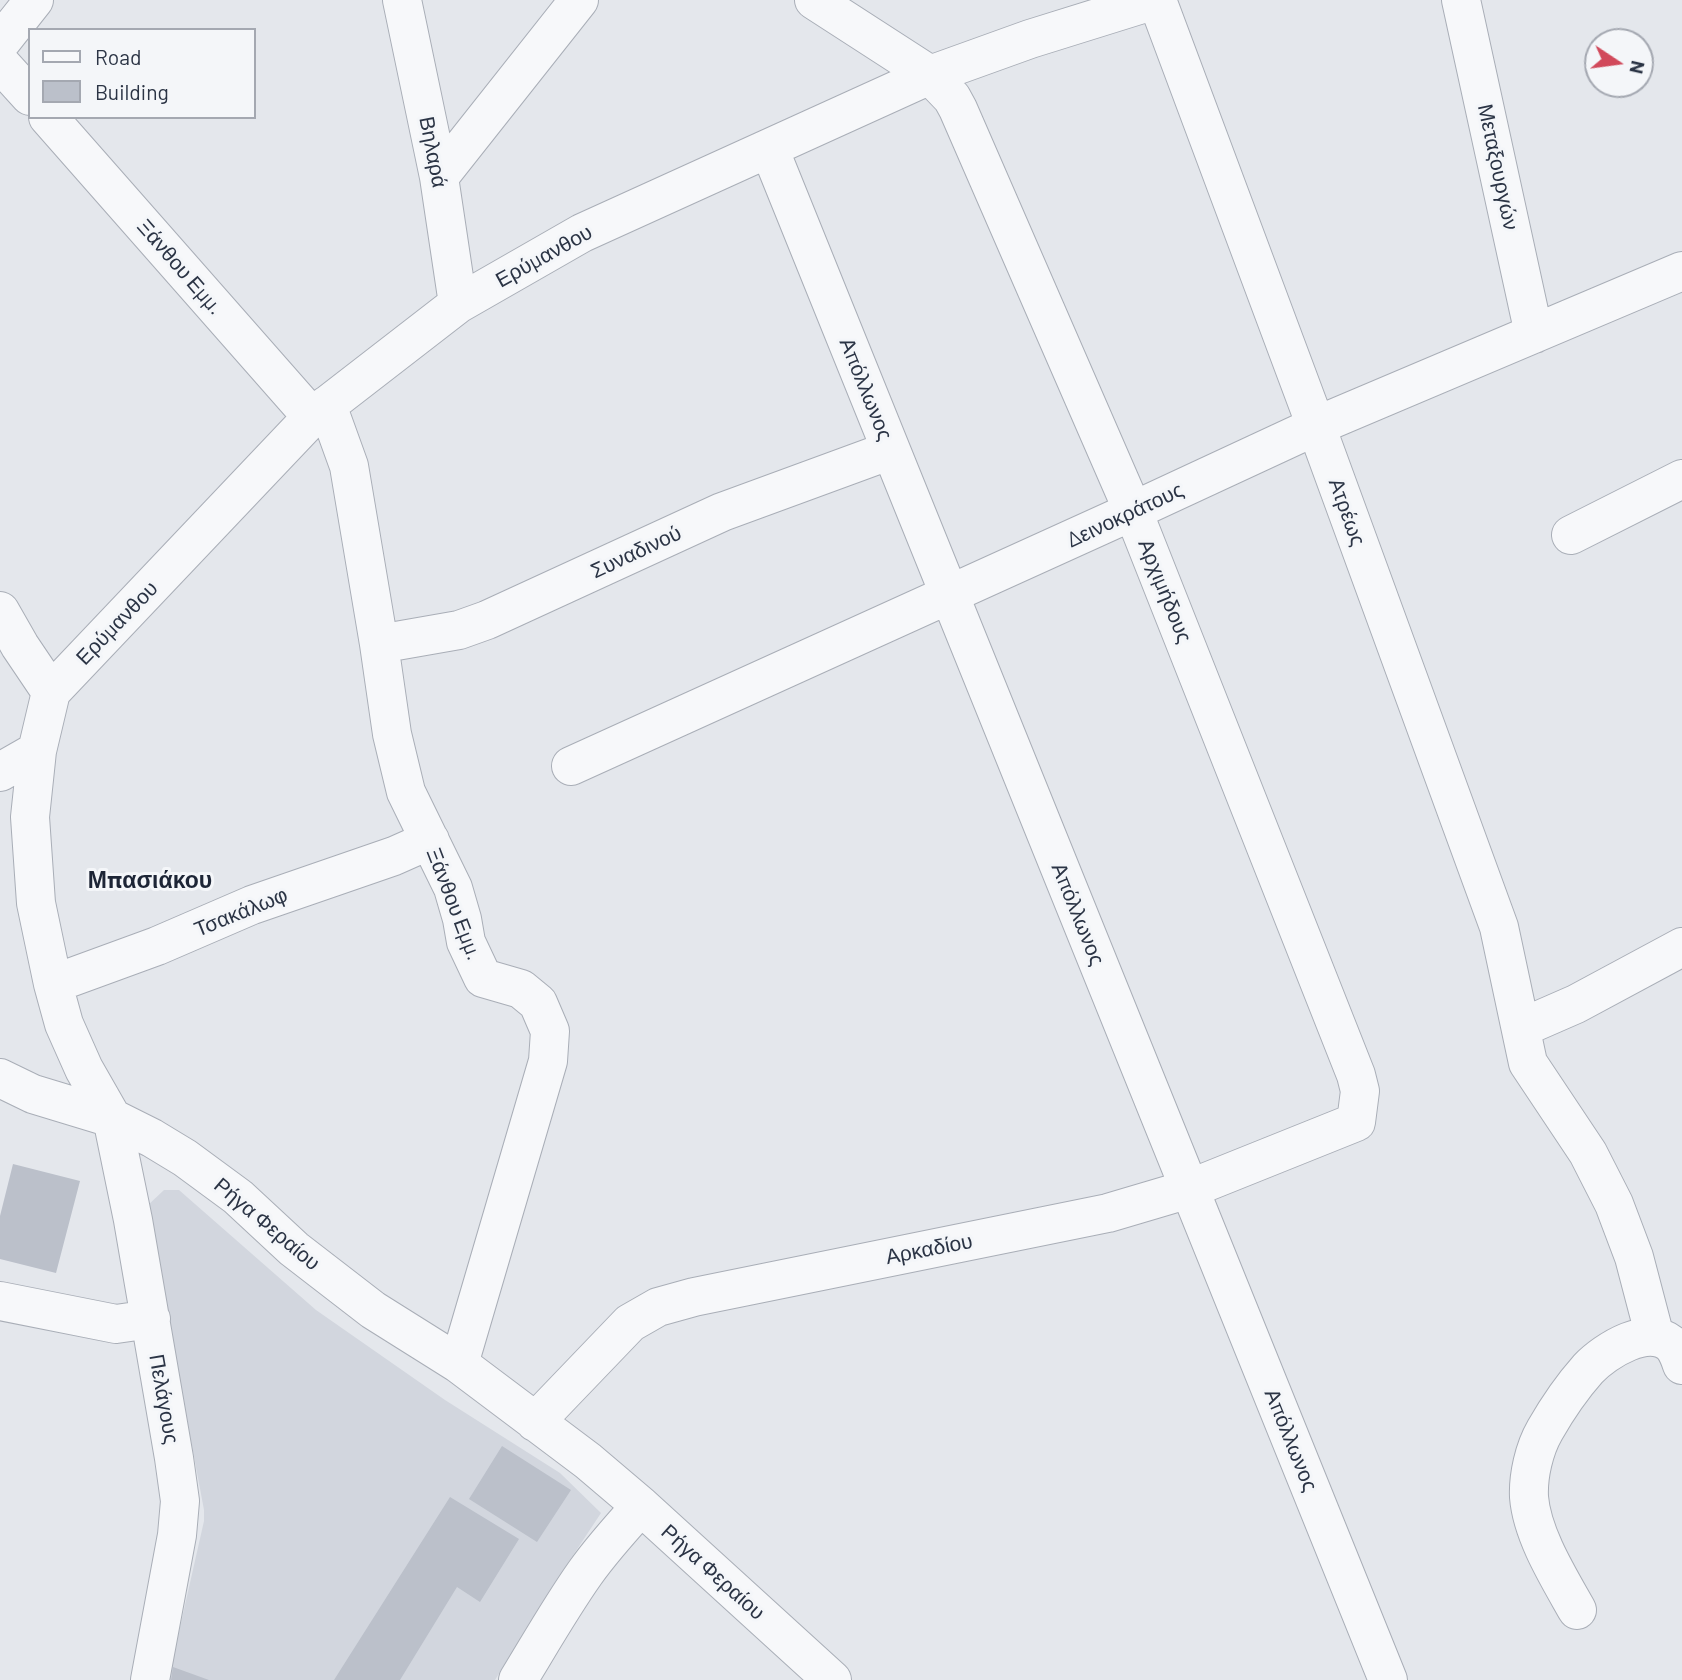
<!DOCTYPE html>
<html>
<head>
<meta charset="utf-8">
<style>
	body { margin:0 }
	#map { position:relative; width:1682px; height:1680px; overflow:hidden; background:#e4e7ec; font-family:Barlow,sans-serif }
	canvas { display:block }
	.legend { position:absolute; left:28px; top:28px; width:228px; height:91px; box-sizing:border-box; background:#f4f6f9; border:2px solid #a4a8b1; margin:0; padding:9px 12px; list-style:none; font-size:21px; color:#2b3445 }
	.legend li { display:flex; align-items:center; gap:14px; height:35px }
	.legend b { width:35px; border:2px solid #a4a8b1 }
	.north { position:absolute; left:1584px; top:28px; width:70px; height:70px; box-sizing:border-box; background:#f4f6f9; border:2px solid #a4a8b1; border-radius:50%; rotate:103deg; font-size:19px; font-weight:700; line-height:28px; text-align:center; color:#2b3445 }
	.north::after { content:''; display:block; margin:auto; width:24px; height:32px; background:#d1495b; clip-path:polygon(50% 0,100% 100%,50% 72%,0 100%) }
</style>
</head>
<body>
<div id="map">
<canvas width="1682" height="1680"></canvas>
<ul class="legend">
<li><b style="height:9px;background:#f7f8fa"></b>Road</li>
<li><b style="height:19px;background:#bbc0ca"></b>Building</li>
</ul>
<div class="north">N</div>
</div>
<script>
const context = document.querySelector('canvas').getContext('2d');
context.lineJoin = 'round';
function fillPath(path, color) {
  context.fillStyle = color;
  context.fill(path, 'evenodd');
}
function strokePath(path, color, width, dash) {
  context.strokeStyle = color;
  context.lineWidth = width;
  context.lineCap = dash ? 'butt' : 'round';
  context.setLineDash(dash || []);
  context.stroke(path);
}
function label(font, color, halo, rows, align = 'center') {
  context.font = font + ' Barlow,sans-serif';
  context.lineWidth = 6;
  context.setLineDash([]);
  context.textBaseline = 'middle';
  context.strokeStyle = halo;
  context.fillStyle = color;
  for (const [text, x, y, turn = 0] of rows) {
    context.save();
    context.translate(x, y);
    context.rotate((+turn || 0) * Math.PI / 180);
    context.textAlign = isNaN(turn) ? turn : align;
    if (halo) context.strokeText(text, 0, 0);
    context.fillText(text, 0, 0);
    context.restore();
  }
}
fillPath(new Path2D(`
	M164,1190H179L316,1310L445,1400L560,1473L601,1513L552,1587L495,1680H168L204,1521V1510L147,1206Z`), '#d2d6de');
fillPath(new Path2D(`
	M13,1164L80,1181L56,1273L0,1259V1216Z
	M502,1446L571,1490L537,1542L469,1499Z
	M450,1497L519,1539L480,1602L457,1587L400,1680H334Z
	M173,1667L209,1680H171Z`), '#bbc0ca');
const minor = new Path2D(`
	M402,0L439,177L458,304
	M1157,0L1316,426L1499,927L1528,1063L1588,1153L1614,1204L1634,1257L1655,1337
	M1461,0L1534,334
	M0,43L34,0
	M0,63L30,96
	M48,117L312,417
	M769,148L1388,1680
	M439,177L579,0
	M327,405L349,466L379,644L392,734L406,792L453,888L462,919L466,942L483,978L521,989L538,1003L550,1031L548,1061L459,1364
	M1571,535L1682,479
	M0,611L20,646L51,692L37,751L30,817L36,903L53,984L64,1024L84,1069L112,1118L133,1220L174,1458L180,1501L177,1535L150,1680
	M379,644L459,630L487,620L722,512L891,450
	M51,692L312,417L458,304L582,233L930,75L1030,39L1155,0
	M571,766L1133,511L1316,426L1682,271
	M0,772L37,751
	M53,984L157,946L252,905L394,856L430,840
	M1521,1028L1576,1004L1682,947
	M0,1078L33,1094L112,1118L152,1138L185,1158L238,1197L294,1249L373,1310L459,1364L588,1461L641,1506L832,1680
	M0,1301L116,1324L151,1319
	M535,1422L630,1323L658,1307L694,1297L1108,1213L1189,1189L1356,1122L1360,1091L1356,1075L1133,511L958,109L952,98L930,75L814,0
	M1577,1610C1559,1578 1532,1535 1529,1497C1528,1476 1534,1449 1545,1430C1557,1409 1572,1387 1588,1369C1605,1351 1650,1322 1673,1346C1677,1351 1680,1359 1682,1365
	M518,1680C540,1644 561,1607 585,1573C602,1549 621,1528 641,1506`);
strokePath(minor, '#a9aeb7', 40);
strokePath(minor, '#f7f8fa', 38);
label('21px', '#2b3445', '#f4f6f9', [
	["Βηλαρά",433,152,79],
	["Μεταξουργών",1498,167,78],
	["Ερύμανθου",544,256,-29],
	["Ξάνθου Εμμ.",180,267,49],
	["Απόλλωνος",866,389,68],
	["Ατρέως",1347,512,70],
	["Δεινοκράτους",1125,515,-25],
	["Συναδινού",636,552,-25],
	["Αρχιμήδους",1165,591,68],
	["Ερύμανθου",117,623,-46],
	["Ξάνθου Εμμ.",454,904,69],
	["Τσακάλωφ",241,912,-22],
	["Απόλλωνος",1078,914,68],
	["Ρήγα Φεραίου",267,1224,40],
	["Αρκαδίου",929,1249,-11],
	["Πελάγους",164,1399,80],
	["Απόλλωνος",1291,1440,68],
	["Ρήγα Φεραίου",713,1572,42]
]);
label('bold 23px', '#1d2536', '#f4f6f9', [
	["Μπασιάκου",150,880]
]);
</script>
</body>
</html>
